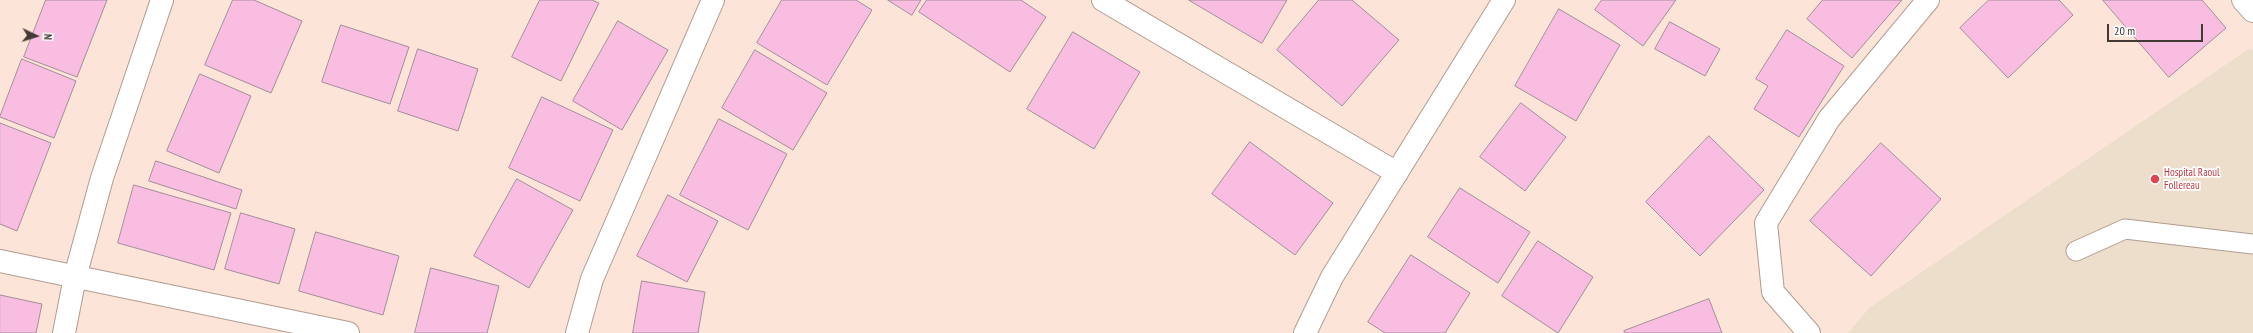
<!DOCTYPE html>
<html>
<head>
<meta charset="utf-8">
<style>
	body { margin:0 }
	#map { position:relative; width:2253px; height:333px; overflow:hidden; background:#fce5d8; font-family:"PT Sans Narrow",sans-serif }
	canvas { display:block }
	.north { position:absolute; left:16px; top:16px; width:40px; height:40px; -webkit-text-stroke:3px #fff; paint-order:stroke; rotate:94deg; font-size:11px; font-weight:700; line-height:16px; text-align:center; color:#433a35 }
	.north::after { content:''; display:block; margin:auto; width:14px; height:18px; background:#433a35; clip-path:polygon(50% 0,100% 100%,50% 72%,0 100%) }
	.scale { position:absolute; left:2107px; top:24px; width:96px; height:18px; box-sizing:border-box; border:2px solid #433a35; border-top:0; padding-left:5px; font-size:12px; line-height:14px; white-space:nowrap; color:#433a35; -webkit-text-stroke:3px #fff; paint-order:stroke }
</style>
</head>
<body>
<div id="map">
<canvas width="2253" height="333"></canvas>
<div class="north">N</div>
<div class="scale">20 m</div>
</div>
<script>
const context = document.querySelector('canvas').getContext('2d');
context.lineJoin = 'round';
function fillPath(path, color) {
  context.fillStyle = color;
  context.fill(path, 'evenodd');
}
function strokePath(path, color, width, dash) {
  context.strokeStyle = color;
  context.lineWidth = width;
  context.lineCap = dash ? 'butt' : 'round';
  context.setLineDash(dash || []);
  context.stroke(path);
}
function label(font, color, halo, rows, align = 'center') {
  context.font = font + ' "PT Sans Narrow",sans-serif';
  context.lineWidth = 3.5;
  context.setLineDash([]);
  context.textBaseline = 'middle';
  context.strokeStyle = halo;
  context.fillStyle = color;
  for (const [text, x, y, turn = 0] of rows) {
    context.save();
    context.translate(x, y);
    context.rotate((+turn || 0) * Math.PI / 180);
    context.textAlign = isNaN(turn) ? turn : align;
    if (halo) context.strokeText(text, 0, 0);
    context.fillText(text, 0, 0);
    context.restore();
  }
}
fillPath(new Path2D(`
	M2250,48L2253,51V333H1848L1869,308Z`), '#eddecb');
const building = new Path2D(`
	M46,0H107L77,77L24,57Z
	M233,0H254L302,21L271,93L205,65Z
	M540,0H592L599,3L561,81L512,57Z
	M782,0H856L872,10L827,85L757,43Z
	M888,0H921L912,15Z
	M927,0H1021L1046,17L1010,72L919,12Z
	M1189,0H1287L1262,43Z
	M1319,0H1352L1399,40L1342,106L1277,50Z
	M1602,0H1676L1643,46L1595,10Z
	M1823,0H1902L1852,58L1807,19Z
	M1989,0H2059L2073,15L2008,78L1960,28Z
	M2103,0H2202L2226,28L2169,77Z
	M1559,9L1620,45L1576,121L1515,86Z
	M618,21L668,50L622,130L573,101Z
	M1670,22L1720,49L1705,76L1655,49Z
	M341,25L409,47L390,104L322,82Z
	M1787,30L1844,66L1799,137L1754,109L1768,86L1756,79Z
	M1073,32L1140,72L1094,149L1027,109Z
	M418,49L478,69L458,131L398,111Z
	M755,50L827,93L793,150L722,108Z
	M22,59L76,81L54,138L0,117Z
	M200,74L251,96L219,173L167,151Z
	M542,97L613,130L580,201L509,168Z
	M1521,103L1566,137L1525,191L1480,157Z
	M719,119L787,154L748,230L680,195Z
	M0,123L51,143L17,231L0,224Z
	M1709,136L1764,190L1700,256L1646,202Z
	M1250,142L1333,203L1295,255L1212,194Z
	M1881,143L1941,199L1871,276L1810,221Z
	M156,161L242,190L236,209L149,181Z
	M517,179L573,210L529,288L474,256Z
	M134,185L231,213L214,270L118,243Z
	M1460,188L1530,232L1498,283L1428,237Z
	M668,195L718,221L687,282L637,256Z
	M241,213L295,229L279,284L225,269Z
	M316,232L399,256L383,315L299,291Z
	M1538,241L1593,277L1558,333L1502,296Z
	M1411,255L1470,293L1445,333H1385L1368,322Z
	M431,268L499,286L487,333H415Z
	M642,281L705,292L698,333H633Z
	M0,295L42,304L36,333H0Z
	M1709,299L1722,333H1625L1624,331Z`);
fillPath(building, '#f8bde1');
strokePath(building, '#a28d9a', 1);
const service = new Path2D(`
	M2076,251L2125,229L2253,244`);
const minor = new Path2D(`
	M1103,0L1397,173
	M2243,0L2253,11
	M0,261L348,333
	M64,333L75,277L102,178L162,0
	M577,333L592,279L713,0
	M1305,333L1332,277L1504,0
	M1809,333L1773,292L1766,223L1829,119L1928,0`);
strokePath(service, '#b19c90', 21);
strokePath(minor, '#b19c90', 24);
strokePath(service, '#fff', 19);
strokePath(minor, '#fff', 22);
for (const [x, y, r, color] of [
	[2155,179,5,"#e0444e"]
]) {
  const dot = new Path2D();
  dot.arc(x, y, r, 0, 2 * Math.PI);
  context.fillStyle = color;
  context.fill(dot);
  strokePath(dot, '#fff', 1.5);
}
label('11px', '#be3a42', '#fff', [
	["Hospital Raoul",2164,173],
	["Follereau",2164,186]
], 'left');
</script>
</body>
</html>
